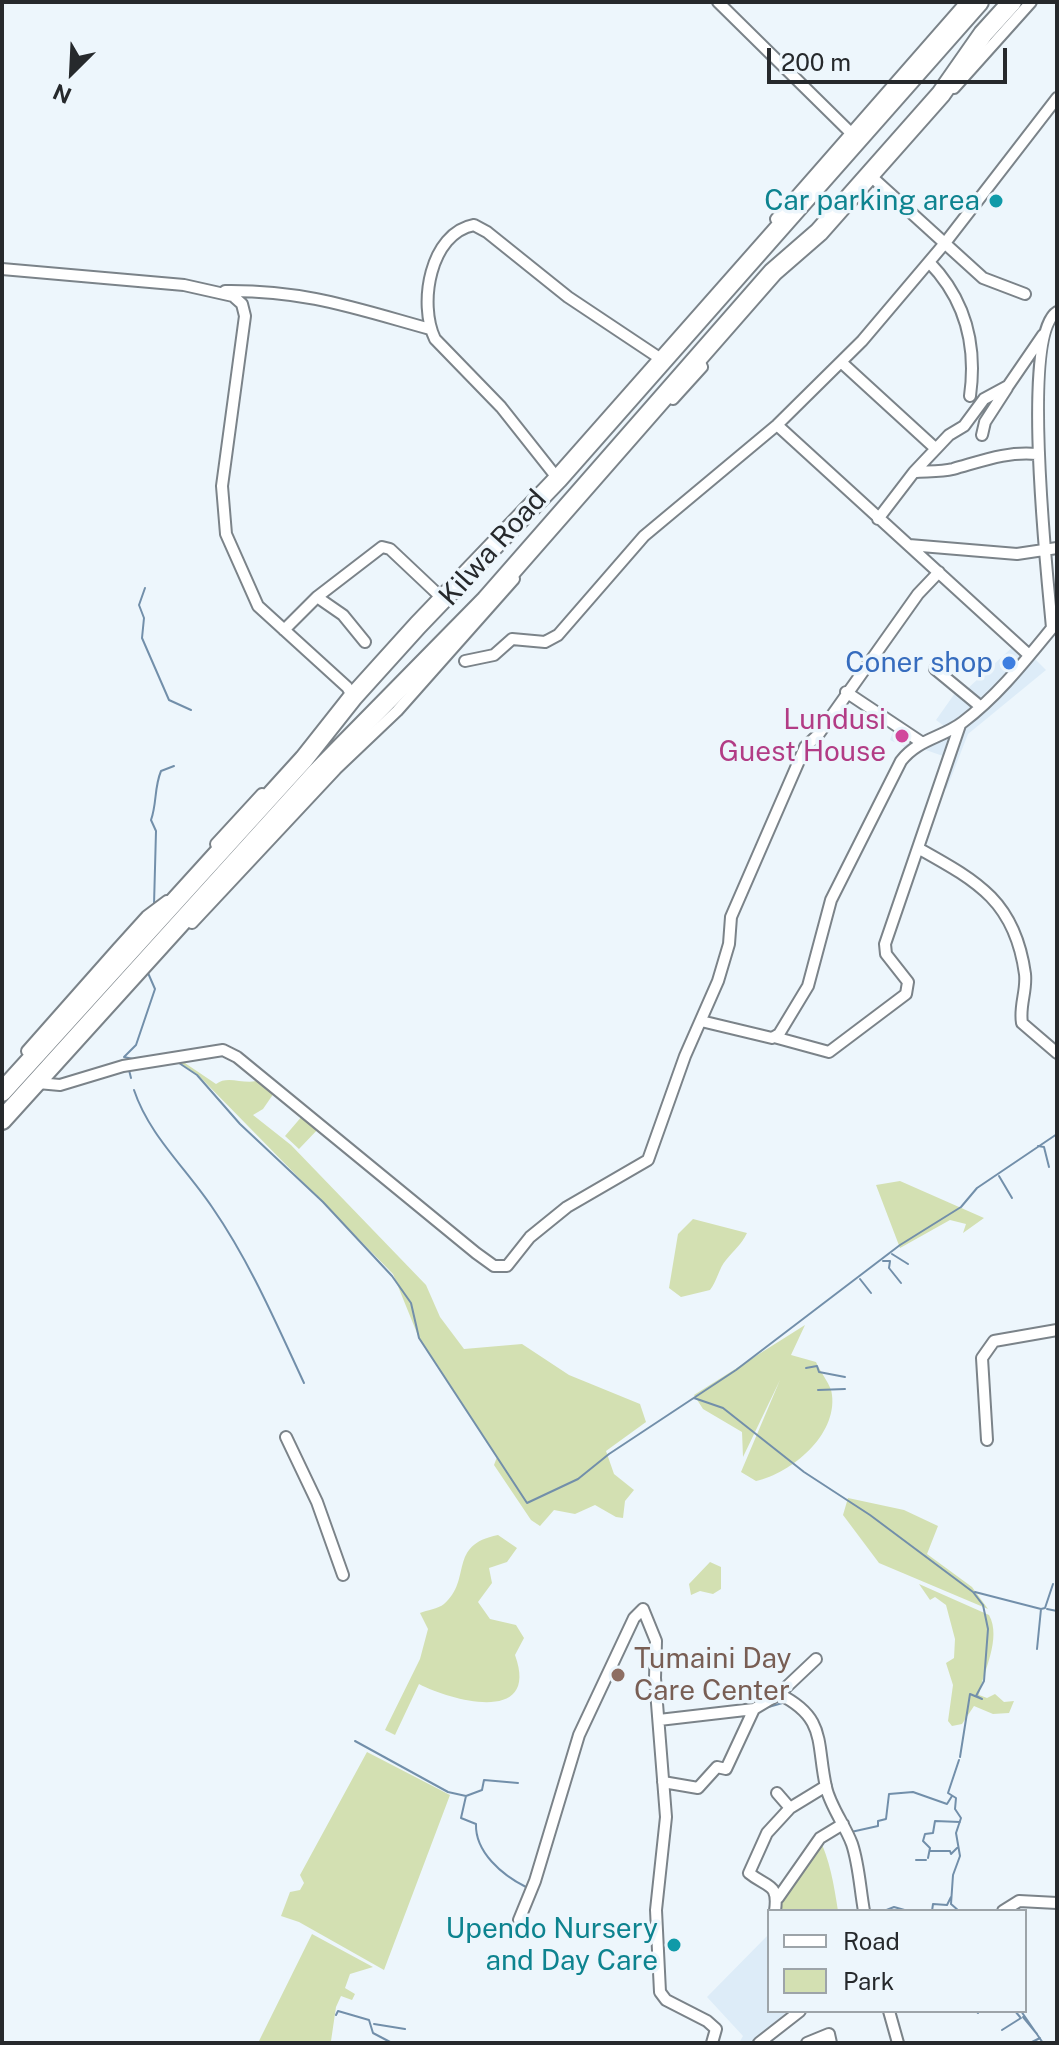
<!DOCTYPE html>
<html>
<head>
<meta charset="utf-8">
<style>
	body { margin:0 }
	#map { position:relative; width:1059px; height:2045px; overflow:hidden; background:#edf6fc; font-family:"Public Sans",sans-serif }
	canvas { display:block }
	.frame { position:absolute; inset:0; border:4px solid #26292c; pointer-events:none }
	.legend { position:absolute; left:767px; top:1909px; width:260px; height:104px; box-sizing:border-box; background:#edf6fc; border:2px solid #9da4a9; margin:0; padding:10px 14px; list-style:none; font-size:24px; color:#26292c }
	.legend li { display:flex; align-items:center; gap:16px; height:40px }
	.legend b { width:40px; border:2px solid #9da4a9 }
	.north { position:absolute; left:32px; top:32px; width:80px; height:80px; -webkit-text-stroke:6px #edf6fc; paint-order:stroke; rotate:204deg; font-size:22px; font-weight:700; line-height:32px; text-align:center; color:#26292c }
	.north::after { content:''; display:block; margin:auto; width:28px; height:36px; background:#26292c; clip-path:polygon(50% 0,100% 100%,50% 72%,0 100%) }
	.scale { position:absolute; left:767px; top:48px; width:240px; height:36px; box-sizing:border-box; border:4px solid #26292c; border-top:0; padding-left:10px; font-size:24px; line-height:28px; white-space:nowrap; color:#26292c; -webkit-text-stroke:6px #edf6fc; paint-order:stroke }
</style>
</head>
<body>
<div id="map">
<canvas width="1059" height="2045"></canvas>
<div class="frame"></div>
<ul class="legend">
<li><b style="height:10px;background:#fff"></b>Road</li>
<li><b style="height:22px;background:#d3e0b2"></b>Park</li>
</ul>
<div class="north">N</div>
<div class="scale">200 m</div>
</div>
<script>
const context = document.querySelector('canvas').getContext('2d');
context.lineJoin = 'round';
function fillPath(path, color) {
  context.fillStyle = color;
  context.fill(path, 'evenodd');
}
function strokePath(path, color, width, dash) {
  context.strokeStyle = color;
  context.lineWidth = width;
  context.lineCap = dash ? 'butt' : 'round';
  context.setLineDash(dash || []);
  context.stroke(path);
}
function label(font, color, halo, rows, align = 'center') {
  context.font = font + ' "Public Sans",sans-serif';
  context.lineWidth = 7;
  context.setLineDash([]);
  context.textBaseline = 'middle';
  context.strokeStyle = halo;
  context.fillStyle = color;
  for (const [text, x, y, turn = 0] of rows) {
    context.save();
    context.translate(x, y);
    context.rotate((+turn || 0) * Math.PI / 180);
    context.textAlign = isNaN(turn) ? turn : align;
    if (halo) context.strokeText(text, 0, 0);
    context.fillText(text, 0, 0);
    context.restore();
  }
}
fillPath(new Path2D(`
	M1018,642L1046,670L968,734L947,788L941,791L946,757L917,747L911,750L890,740L896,724L920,742L940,732L944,726L936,720L960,686L966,690Z
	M769,1934V2011H800L758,2043H739L743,2036L707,1997Z`), '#ddecf8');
fillPath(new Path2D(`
	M176,1057L216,1084C227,1075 242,1084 256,1081L274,1093L263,1109L253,1115L291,1145L426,1285L440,1317L464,1349L522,1344L569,1375L640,1404L646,1422L606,1451L614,1474L634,1490L625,1501L623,1518L616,1517L595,1505L575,1514L554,1510L540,1526L531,1520L494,1465L497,1457L419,1338L393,1274L198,1075L173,1058Z
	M303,1115L320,1127L299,1149L285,1136Z
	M900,1181L984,1218L963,1233L966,1224L950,1220L900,1248L876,1185Z
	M693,1219L747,1233C741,1245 734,1250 726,1260C719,1268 717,1281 710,1290L681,1297L669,1288L678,1234Z
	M805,1325L791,1355L816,1362C820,1372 832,1386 832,1395C837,1435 792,1473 756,1481L741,1472L780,1380L743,1457L742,1432L703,1409L694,1395Z
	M848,1498L904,1510L938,1526L927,1554L972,1587L988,1609L879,1563L843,1515Z
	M498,1535L517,1548L507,1562L489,1568L492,1583L478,1602L490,1619L516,1625L524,1638L515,1655C540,1724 454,1702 419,1684L395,1735L385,1730L420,1659L428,1629L420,1613C427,1610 438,1609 444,1604C473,1579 447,1545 498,1535Z
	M710,1562L721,1567V1589L713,1594L700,1591L691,1595L689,1584Z
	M919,1584L989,1615C1002,1639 983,1671 979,1695L987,1698L995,1694L1004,1702L1014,1701L1009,1713L993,1714L974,1706L962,1724L952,1726L948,1721L953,1685L946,1663L954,1658L955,1639L946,1605L935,1597L930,1600Z
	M367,1752L450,1795L384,1970L299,1922L281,1916L290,1892L300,1890L304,1883L300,1875Z
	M818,1836C830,1859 834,1886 838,1911H778L785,1891Z
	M312,1934L373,1967L350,1974L345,1988L355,1994L352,2000L341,1996L336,2007L331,2041L339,2043H258Z`), '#d3e0b2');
strokePath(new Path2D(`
	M145,588L139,605L144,618L142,638L169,700L191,710
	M154,905L156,831L151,820C157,803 154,788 161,771L174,766
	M124,1057L133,1059
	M124,1057L136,1045L155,989L148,973
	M179,1063L197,1075L240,1124L323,1202L392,1276L411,1303L419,1338L527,1503L578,1479L609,1454L736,1370L900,1245L961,1207L977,1188L1057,1134
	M129,1070L131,1078
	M134,1090C149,1135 185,1167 212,1207C250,1262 276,1323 304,1383
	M1038,1146L1044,1147L1049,1167
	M999,1176L1012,1198
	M892,1254L908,1264
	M883,1261H890L889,1268L901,1283
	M860,1279L871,1293
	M806,1368L817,1366L819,1372L845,1377
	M818,1390L845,1389
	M694,1398L723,1408L804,1472L870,1515L973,1592L983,1605L988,1629L984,1681L976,1696L982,1699L970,1694L960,1757
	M975,1592L1041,1609L1045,1608L1053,1584
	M1047,1609L1057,1611
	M1037,1649L1041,1609
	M765,1708L786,1702
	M355,1741L448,1792L466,1796L482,1790L484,1780L518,1783
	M466,1796L461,1818L476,1824C475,1852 502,1875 526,1887
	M851,1832L878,1826V1821L886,1819L889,1794L913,1792L947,1804L952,1796
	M931,1851H950L951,1854L957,1848
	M928,1858L930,1848L923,1841L925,1834L933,1833L935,1821L960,1822
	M916,1860H926
	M884,1911L894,1907L908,1911
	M932,1911L933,1904L947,1905L951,1897
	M959,1911L951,1904L953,1875L960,1856L956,1833L961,1818L955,1809L956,1798L948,1793L959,1760
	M976,2011L978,2013
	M1015,2011L1020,2017
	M1021,2011L1043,2043
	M336,2015L338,2011L369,2020L373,2033L392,2043
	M1023,2017L1037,2034
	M374,2024L405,2029
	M1002,2030L1021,2018
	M348,2043H357
	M1030,2043L1040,2038`), '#728faa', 2);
const street = new Path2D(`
	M718,2L853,135
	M954,88L1031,2
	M874,179L983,278L1025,294
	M776,219L966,2
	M929,262C966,300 977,346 970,396
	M2,269L184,285L233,296L242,304L245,316L222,486L226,534L258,606L347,687L353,697
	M225,291C305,290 354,308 430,329
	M841,362L935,448
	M673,399L702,367L698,358
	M777,425L1029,655
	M982,435L985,422L1007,388
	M914,472L949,435L964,426L984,399L1008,386L1043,335
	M558,479L501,407L435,339C418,304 430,233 474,225L487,232L568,297L664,361
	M878,519L914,472C927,471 941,472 953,469C982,461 1007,451 1037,454
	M909,545L1017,554L1057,548
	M317,597L343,615L365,642
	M1052,628C1048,581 1020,334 1057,312
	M284,630L317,597L382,547L390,549L443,599
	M465,661L494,655L512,639L545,642L558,635L644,536L777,425L862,341L945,243L1057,98
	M935,669L981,707
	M846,692L921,742
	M216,844L262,794
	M918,848C977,881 1015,901 1025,974C1027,991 1019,1006 1022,1023L1057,1053
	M192,923L336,769L397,711L514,579
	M119,947L147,916L167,901
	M701,1021L772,1038L779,1034L808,986L831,900L901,761C918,739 942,738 963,722C1000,694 1028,657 1057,622
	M774,1037L829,1052L906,994L908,982L886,954L885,944L960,725
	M27,1051L119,947L123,949
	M38,1083L60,1085L123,1066L223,1050L237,1057L476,1253L494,1266H507L530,1237L567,1207L648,1160L685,1056L718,981L729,944L731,917L805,747L818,735L918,594L939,572
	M286,1437L317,1502L343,1575
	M987,1440L982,1358L994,1341L1057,1330
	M779,1694C827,1718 816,1742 826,1787C830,1806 845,1825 852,1844C859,1865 860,1889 864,1911
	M659,1720L754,1709L779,1694L816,1659
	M663,1782L698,1788L717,1767L726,1769L754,1709
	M790,1808L826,1786
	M778,1898L820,1838L843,1824
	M775,1911C779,1882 767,1888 749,1873L767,1833L790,1808L777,1793
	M1003,1911L1019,1901L1057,1903
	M519,1920L535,1881L579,1735L634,1618L643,1609L656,1641L655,1678L666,1817L656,1910L660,1992L666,2000L707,2021L716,2029L712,2043
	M889,2011L898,2043
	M759,2043L800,2011
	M807,2043L829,2034L831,2043`);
const highway = new Path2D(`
	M2,1092L304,759L353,697L418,625L558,479L979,2
	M2,1120L316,773L486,600L773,272L819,232L941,94L983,34L1012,2`);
strokePath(street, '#7b8389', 14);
strokePath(highway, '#7b8389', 22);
strokePath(street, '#fff', 10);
strokePath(highway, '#fff', 18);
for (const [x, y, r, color] of [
	[996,201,8,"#0f9aa8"],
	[1009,663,8,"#3f7fe0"],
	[902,736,8,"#d1479c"],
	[618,1675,8,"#8d6e63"],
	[674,1945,8,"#0f9aa8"]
]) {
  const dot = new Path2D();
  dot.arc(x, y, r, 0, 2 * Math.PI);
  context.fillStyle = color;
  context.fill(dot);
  strokePath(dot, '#edf6fc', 3);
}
label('28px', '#0d838f', '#edf6fc', [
	["Car parking area",980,201],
	["Upendo Nursery",658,1929],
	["and Day Care",658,1961]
], 'right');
label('28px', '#26292c', '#edf6fc', [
	["Kilwa Road",493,548,-48]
]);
label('28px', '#366cbe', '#edf6fc', [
	["Coner shop",993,663]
], 'right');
label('28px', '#b23c85', '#edf6fc', [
	["Lundusi",886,720],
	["Guest House",886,752]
], 'right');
label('28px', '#785e54', '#edf6fc', [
	["Tumaini Day",634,1659],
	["Care Center",634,1691]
], 'left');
</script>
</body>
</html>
